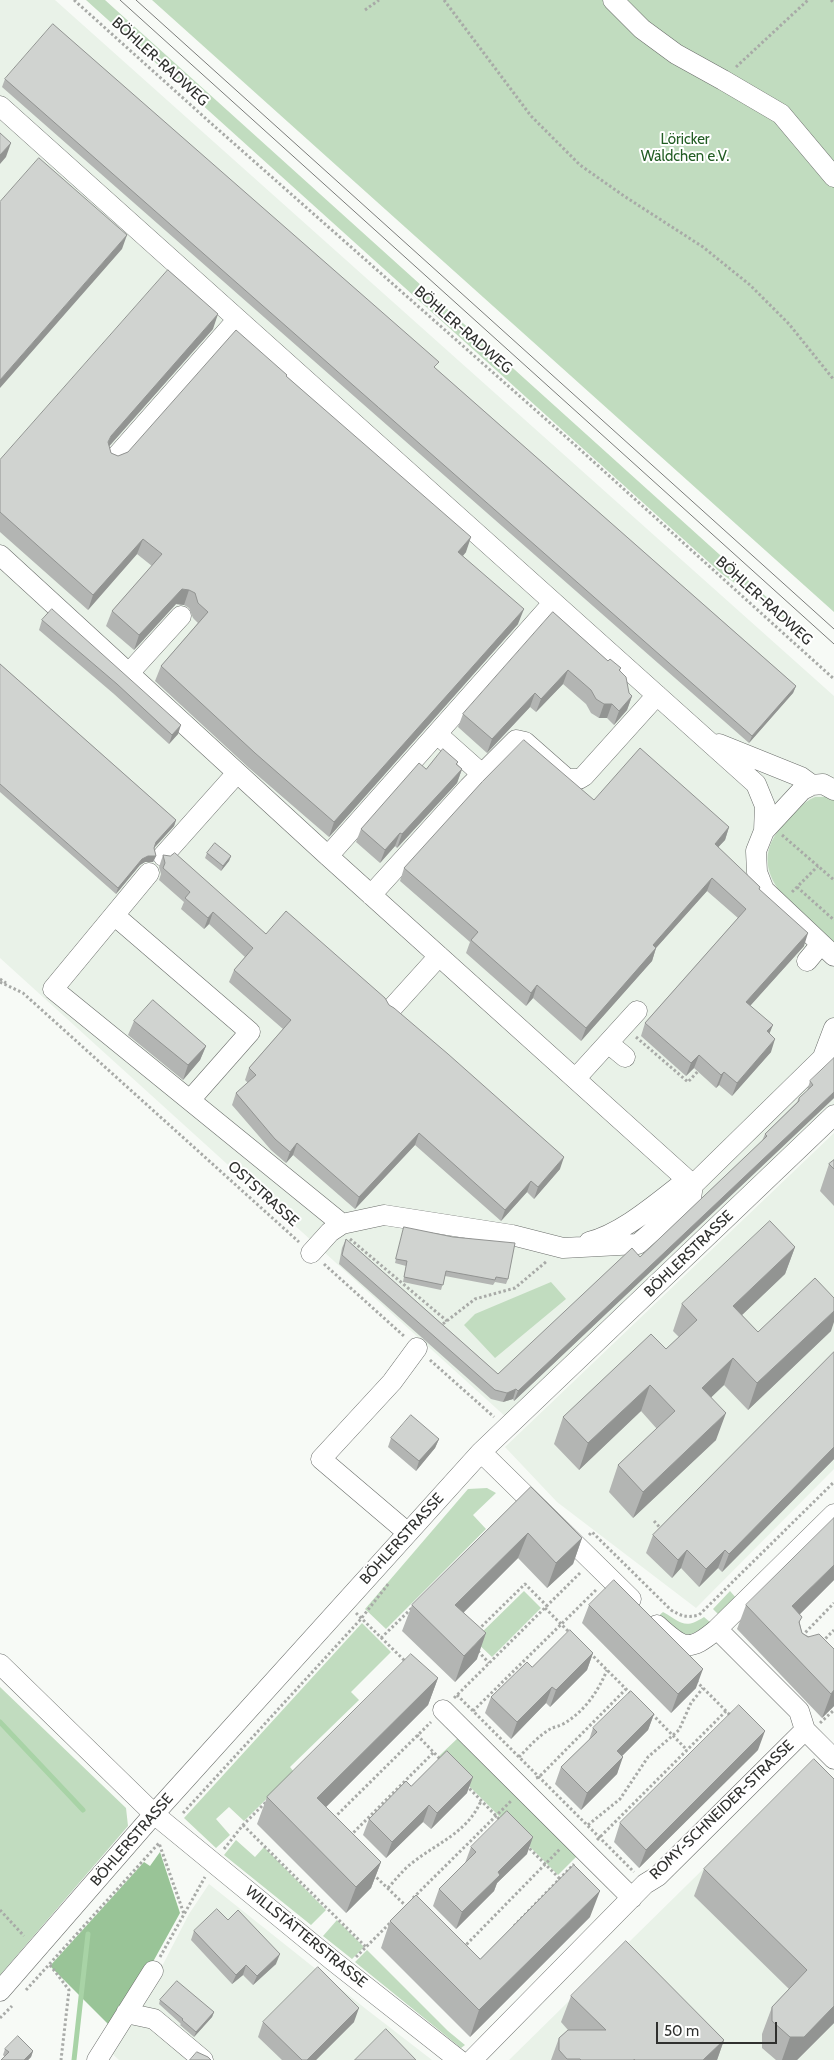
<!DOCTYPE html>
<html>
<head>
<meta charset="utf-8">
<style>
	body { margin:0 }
	#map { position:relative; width:834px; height:2060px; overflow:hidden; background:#f7faf6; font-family:Cabin,sans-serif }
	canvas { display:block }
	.scale { position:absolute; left:656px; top:2022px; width:121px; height:22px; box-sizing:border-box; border:2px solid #2f302e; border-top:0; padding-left:6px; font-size:15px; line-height:18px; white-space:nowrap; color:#2f302e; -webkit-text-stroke:4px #fff; paint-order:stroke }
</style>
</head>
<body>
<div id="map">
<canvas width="834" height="2060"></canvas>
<div class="scale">50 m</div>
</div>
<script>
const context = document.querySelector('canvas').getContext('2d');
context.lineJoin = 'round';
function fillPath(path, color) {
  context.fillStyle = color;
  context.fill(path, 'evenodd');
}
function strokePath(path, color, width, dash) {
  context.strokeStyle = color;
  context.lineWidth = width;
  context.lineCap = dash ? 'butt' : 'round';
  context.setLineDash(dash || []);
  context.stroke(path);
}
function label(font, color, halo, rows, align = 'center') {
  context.font = font + ' Cabin,sans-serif';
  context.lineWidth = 4;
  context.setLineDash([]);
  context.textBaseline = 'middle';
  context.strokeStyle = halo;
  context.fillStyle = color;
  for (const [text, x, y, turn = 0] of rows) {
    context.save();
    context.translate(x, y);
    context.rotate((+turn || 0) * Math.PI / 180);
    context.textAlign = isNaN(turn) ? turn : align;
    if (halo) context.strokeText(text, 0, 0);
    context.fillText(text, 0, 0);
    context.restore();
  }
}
fillPath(new Path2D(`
	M0,0H55L834,696V1108L507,1418L0,958Z
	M834,1133V1469L696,1608L557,1502L505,1447Z
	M807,1767L834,1793V2060H509Z
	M209,1884L366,2009L432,2060H119L108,2050L157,1976L189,1914Z`), '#e9f2e8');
fillPath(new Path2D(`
	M86,0H105L812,638L722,574Z
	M152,0H834V612Z
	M815,797H828L834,799V943C800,912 738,873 784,824C794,814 802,802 815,797Z
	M551,1282L566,1299L495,1358L464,1325L475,1314Z
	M487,1488L496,1493L473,1515L486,1529L386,1629L365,1609L468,1489Z
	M524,1591L541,1608L492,1657L474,1640Z
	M730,1591L737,1599L720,1616L713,1609Z
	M663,1612C681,1622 684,1630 704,1617L711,1623C684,1642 682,1636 656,1618Z
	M362,1623L391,1652L351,1692L359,1700L290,1767L294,1772L244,1821L229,1807L216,1819L230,1835L216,1848L184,1818Z
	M0,1687L126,1808L128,1826L0,1975Z
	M459,1737L577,1856L558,1875L439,1756Z
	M236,1840L255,1857L264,1847L326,1910L311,1925L224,1855Z
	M337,1920L364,1947L352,1959L323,1936Z
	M367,1950L448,2031L465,2045L461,2048L355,1962Z`), '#c1dcbf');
fillPath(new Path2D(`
	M160,1852L180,1913L149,1969L112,2028L50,1966L144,1862L150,1866Z`), '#99c497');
strokePath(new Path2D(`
	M0,1722L83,1810
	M74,2060L88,1934`), '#a8d3a6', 5);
const minor = new Path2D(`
	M613,0L642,29L676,54L723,80L781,114L834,177
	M0,106L756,784L765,806L764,831
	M114,459L237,320
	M0,555L328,856L693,1185L834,1047
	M129,673L181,616
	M437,734L482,774
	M719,744L801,777L812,785
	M834,790L823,784L812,785L802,790L764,831L756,851L757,872L764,890L834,956
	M163,856L237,773
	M328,856L553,603
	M149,873L53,989L342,1224
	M371,895L469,787L516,740L525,742L567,779H579L584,776L657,695
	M114,915L250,1032L190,1100
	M807,961L821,944
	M392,1008L439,956
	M608,1043L625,1057
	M823,1057L834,1028
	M576,1078L637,1011
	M589,1242C624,1233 659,1201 687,1180
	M311,1253L330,1232L342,1224L384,1215L512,1235L563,1248L638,1244L691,1198L693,1185
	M481,1452L631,1599
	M408,1533L321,1459L392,1382L417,1348
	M657,1625C683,1649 689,1653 717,1629L834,1514
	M717,1629L799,1711L805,1730L834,1759
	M0,1664L154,1814L332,1960L459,2060
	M443,1710L632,1898
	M0,1991L154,1814L481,1452L834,1115
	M126,2013L154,2019L203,2060
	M97,2060L153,1971
	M472,2060L645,1884L658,1876L805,1730`);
strokePath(minor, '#6b6e6b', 21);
strokePath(new Path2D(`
	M74,0L213,125L575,445L834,679
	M444,0L531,116L580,165L624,196L703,247L750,285L789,324L834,380
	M831,0L834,3
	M365,10L379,0
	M736,67L808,0
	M782,835L834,880
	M797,887L834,920
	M792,892L818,866
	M0,979L6,983
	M0,982L23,993L299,1242
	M636,1037L688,1082L700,1069
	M350,1239L447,1321
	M324,1264L405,1337
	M439,1327L475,1299L515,1288L547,1261
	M430,1360L494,1417
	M654,1521L662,1530
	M589,1535L592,1532L671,1610C681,1616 687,1618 699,1615L834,1482
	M545,1608L571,1634
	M356,1613L407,1663
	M478,1630L525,1584L547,1606
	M802,1636L834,1603
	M381,1638L413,1607
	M822,1642L834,1630
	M478,1651L489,1663
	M590,1653L631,1694
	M696,1681L732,1717
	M457,1695L634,1872
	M454,1698L581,1572
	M473,1711L597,1589
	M652,1714L687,1750
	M820,1723L834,1710
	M417,1735L442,1761
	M519,1757C529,1747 539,1735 552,1728C555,1727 559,1726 563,1724C584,1712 598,1692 607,1670
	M536,1778L539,1777L626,1689
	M466,1785L502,1822
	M183,1813L360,1620L389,1583
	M334,1818L431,1722
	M243,1825L366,1947
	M588,1825L620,1799L648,1757L679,1730L691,1703L703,1688
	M350,1836L434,1752
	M597,1840L726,1711
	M526,1845L561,1880
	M224,1849L243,1825L266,1802
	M373,1874L408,1908
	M388,1888C396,1879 403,1870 412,1863C437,1843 467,1833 481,1801
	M413,1898L512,1800
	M0,1910L24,1936
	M514,1926L574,1864
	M463,1948L560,1849
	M160,1957L205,1877
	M356,1957L392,1921
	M50,1965L69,1990L61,2060
	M26,1990L159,1843L184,1914
	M0,2018L12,2006`), '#a8aaa7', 3, [2.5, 2.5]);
strokePath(minor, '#fff', 20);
strokePath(new Path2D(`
	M120,0L834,644
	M136,0L834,629`), '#7b7c7a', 1);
fillPath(new Path2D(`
	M5,79L436,369L796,686L793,693L749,743L2,87Z
	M213,329L109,446L111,453L118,456L128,452L287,375L286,377L466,552L463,556L518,624L329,837L249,768L155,681L161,666L198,623L193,618L189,608L184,605L176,604L134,650L106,626L112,611L152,566L137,554L88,610L0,532V460Z
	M553,612L608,661L621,668L620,670L629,693L632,696L627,710L614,725L607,718H599L591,713L586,704L563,684L536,712L530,707L487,753L458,727L463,714Z
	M42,620L178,734L169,744L114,694L39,630Z
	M0,664L176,820L174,826L154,848L156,856L153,862H145L140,865L116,894L0,792Z
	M458,762L457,764L462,769L457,783L397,848L395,846L380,863L356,842L361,829L426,769Z
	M594,800L729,827L725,840L718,847L760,887L759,890L804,946L750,1005L769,1034L771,1052L732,1096L719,1085L716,1088L694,1068L686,1076L641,1036L645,1023L738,918L707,891L656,948L652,961L581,1041L533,998L526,1006L466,953L470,942L400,881L404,868Z
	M207,853L231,856L229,861L221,871L205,858Z
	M163,855L266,934L389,1005L560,1169L534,1199L527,1192L501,1221L415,1145L355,1209L293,1155L286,1163L271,1150L232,1105L236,1093L248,1083L245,1080L249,1068L283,1029L229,982L234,970L245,957L209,924L204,929L181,909L184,902L159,880L161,874L159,867Z
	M134,1021L206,1046L200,1060L183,1080L128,1035Z
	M810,1081L834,1098L514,1401L513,1399L503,1402L491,1399L339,1264L342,1248L346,1239L498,1374L640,1257L762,1141L765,1134L797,1102L799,1098L807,1091Z
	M834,1160V1206L820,1191L829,1164Z
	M404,1227L508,1279L506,1284L495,1282L493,1285L445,1276L441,1290L403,1282L406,1266L395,1263Z
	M795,1247L785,1274L742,1315L758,1332L831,1331L748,1410L724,1385L711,1397L716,1440L633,1518L609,1492L618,1465L657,1429L641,1411L579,1470L554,1444L563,1417L666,1349L679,1337L673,1331L682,1304Z
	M834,1352V1459L722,1572L718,1568L699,1587L681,1568L672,1578L646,1553L653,1535Z
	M391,1438L439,1439L435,1448L416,1471L388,1447Z
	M531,1487L582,1538L573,1564L547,1588L518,1558L464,1612L477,1659L455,1682L402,1631L412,1605Z
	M834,1580L800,1614V1624L802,1633L834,1649V1706L822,1718L737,1629L746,1605Z
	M589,1605L696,1688L671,1713L582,1623Z
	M593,1653L587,1670L550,1707L546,1703L511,1739L485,1713L491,1697L532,1667Z
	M438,1678L428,1705L326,1807L381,1862L371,1888L346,1913L257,1824L267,1797Z
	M654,1714L648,1730L622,1756L617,1774L581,1810L555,1784L561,1767L589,1740L593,1728Z
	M758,1750L639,1868L614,1842L620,1823Z
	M834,1779V2023L797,2060H776L762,2048V2034L772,2007L789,1989L694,1896L704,1869Z
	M411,1786L467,1793L431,1829L423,1822L386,1858L363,1835L369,1819Z
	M471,1847L527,1854L497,1883L494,1891L456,1929L433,1906L439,1889L465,1863Z
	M590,1917L470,2037L381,1948L390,1921L480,1959Z
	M228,1920L276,1964L253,1985L243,1975L232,1984L191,1940L194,1931Z
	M571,1996L724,2040L717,2060H551L559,2038L568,2030L561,2022Z
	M160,2000L214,2012L212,2017L194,2037L180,2025L181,2024L159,2004Z
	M263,2022H354L316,2060H282L258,2037Z
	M5,2049L33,2051L31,2057L28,2060H1L5,2057L3,2055Z`), '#b3b5b3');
fillPath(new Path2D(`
	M11,143L6,157L0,164V155Z
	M127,235L122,249L0,388V380Z
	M218,314L213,329L105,451L111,436Z
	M471,537L466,552L453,567L458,552Z
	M143,539L137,554L88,610L93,595Z
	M182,589L189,590L184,605L176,604L134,650L139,635Z
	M524,609L518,624L329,837L334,822Z
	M568,670L563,684L536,712L541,699Z
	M796,686L793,693L749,743L752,736Z
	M535,693L530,707L487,753L492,739Z
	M632,696L627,710L614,725L619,711Z
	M604,704H612L607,718H599Z
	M181,725L178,734L169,744L172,735Z
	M462,769L457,783L397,848L402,834Z
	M176,820L174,826L154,848L151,854L156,842Z
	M729,827L725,840L710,856L715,844Z
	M400,833L395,846L380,863L385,850Z
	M148,856H156L153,862H145L140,865L116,894L118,888L142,859Z
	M231,856L229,861L221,871L223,866Z
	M712,878L707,891L656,948L652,961L581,1041L586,1028L653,945Z
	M213,912L209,924L204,929L208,918Z
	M808,933L804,946L742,1015L746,1002Z
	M537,985L533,998L526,1006L531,993Z
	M773,1025L768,1037L767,1031Z
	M775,1039L771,1052L732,1096L737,1083Z
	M206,1046L200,1060L183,1080L188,1065Z
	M699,1055L694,1068L686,1076L691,1063Z
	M724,1072L719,1085L716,1088L721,1075Z
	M834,1092V1098L514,1401L518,1391Z
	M419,1133L415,1145L355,1209L359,1197Z
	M297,1143L293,1155L286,1163L290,1152Z
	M564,1157L560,1169L534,1199L538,1187Z
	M531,1181L527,1192L501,1221L505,1210Z
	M795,1247L785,1274L723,1333L733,1306Z
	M834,1311V1322L831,1331L748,1410L757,1383Z
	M733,1358L724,1385L693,1415L702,1388Z
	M650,1385L641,1411L579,1470L588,1443Z
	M516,1389L513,1399L503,1402L507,1393Z
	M726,1413L716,1440L633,1518L643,1492Z
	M439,1439L435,1448L416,1471L419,1461Z
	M834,1447V1459L722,1572L729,1554Z
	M528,1533L518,1558L446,1630L455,1605Z
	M582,1538L573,1564L547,1588L556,1563Z
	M687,1550L681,1568L672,1578L678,1560Z
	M725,1550L718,1568L699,1587L706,1569Z
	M834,1565V1580L784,1630L792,1606Z
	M486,1633L477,1659L455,1682L464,1656Z
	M593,1653L587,1670L550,1707L556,1690Z
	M703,1669L696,1688L671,1713L678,1694Z
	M438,1678L428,1705L308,1825L317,1798Z
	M552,1687L546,1703L511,1739L517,1722Z
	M834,1690V1706L822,1718L831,1694Z
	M654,1714L648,1730L611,1767L617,1751Z
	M765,1731L758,1750L639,1868L646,1850Z
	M623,1757L617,1774L581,1810L587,1793Z
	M473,1777L467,1793L431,1829L437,1813Z
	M429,1805L423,1822L386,1858L392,1842Z
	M533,1837L527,1854L497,1883L494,1891L456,1929L462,1912L498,1872Z
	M381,1862L371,1888L346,1913L356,1887Z
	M600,1891L590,1917L470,2037L479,2010Z
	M280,1954L276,1964L253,1985L257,1976Z
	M246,1965L243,1975L232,1984L236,1975Z
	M834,2006V2023L797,2060H782L790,2037Z
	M359,2008L354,2022L316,2060H307Z
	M214,2012L212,2017L194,2037L196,2032Z
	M724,2040L717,2060H703Z
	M33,2051L31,2057L28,2060H24Z`), '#929492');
const building = new Path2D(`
	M53,24L439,362L434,367L796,686L752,736L5,79Z
	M0,133L11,143L0,155Z
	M39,158L127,235L0,380V202Z
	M168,270L218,314L111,436L108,442L111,453L118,456L128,452L236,330L287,375L286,376L471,537L458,552L524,609L334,822L255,753L161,666L208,612L198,603L195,593L189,590L182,589L139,635L112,611L162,554L143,539L93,595L0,512V460Z
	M52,609L181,725L172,735L117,684L42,620Z
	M553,612L608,661L610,659L621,668L619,670L626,677L629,693L632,696L619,711L612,704H604L596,699L591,690L568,670L541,699L535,693L492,739L463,714Z
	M0,664L176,820L156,842L154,848L156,856H148L142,859L118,888L0,784Z
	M524,740L594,800L640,748L729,827L715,844L760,887L759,889L808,933L746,1002L773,1025L767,1031L775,1039L737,1083L724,1072L721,1075L699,1055L691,1063L645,1023L746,909L712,878L653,945L656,948L586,1028L537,985L531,993L471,940L478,932L404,868L482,782Z
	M443,749L458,762L456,764L462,769L402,834L400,833L385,850L361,829L419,763L426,769Z
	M215,843L231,856L223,866L207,853Z
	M175,853L266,934L286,911L385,998L389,1005L394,1008L448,1054L564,1157L538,1187L531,1181L505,1210L419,1133L359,1197L297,1143L290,1152L275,1139L236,1093L256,1075L249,1068L291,1020L234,970L253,948L213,912L208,918L185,898L190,892L163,868L165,863L163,855L170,856Z
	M153,1000L206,1046L188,1065L134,1021Z
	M834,1058V1092L518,1391L516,1389L507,1393L495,1390L342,1255L346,1239L498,1374L632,1248L640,1257L767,1136L765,1134L799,1101V1098L813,1085L810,1081Z
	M834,1160V1169L829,1164Z
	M770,1221L795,1247L733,1306L758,1332L815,1278L834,1298V1311L757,1383L733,1358L702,1388L726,1413L643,1492L618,1465L675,1411L650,1385L588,1443L563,1417L651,1334L666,1349L697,1320L682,1304Z
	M404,1227L453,1237L515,1243L508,1279L496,1277L495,1280L446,1271L443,1285L404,1277L407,1261L396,1259Z
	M834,1352V1447L729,1554L725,1550L706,1569L687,1550L678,1560L653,1535Z
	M411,1415L439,1439L419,1461L391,1438Z
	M531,1487L582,1538L556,1563L528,1533L455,1605L486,1633L464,1656L412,1605Z
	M834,1518V1565L792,1606L802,1617L799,1622L802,1633L808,1637L819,1634L834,1649V1690L831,1694L746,1605Z
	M614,1580L703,1669L678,1694L589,1605Z
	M570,1630L593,1653L556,1690L552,1687L517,1722L491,1697L527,1662L532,1667Z
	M411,1654L438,1678L317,1798L381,1862L356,1887L267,1797Z
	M631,1691L654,1714L617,1751L623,1757L587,1793L561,1767L597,1732L593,1728Z
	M739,1705L765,1731L646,1850L620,1823Z
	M447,1751L473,1777L437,1813L429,1805L392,1842L369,1819L406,1781L411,1786Z
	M814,1759L834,1779V2006L804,2037H790L772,2021V2007L807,1970L704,1869Z
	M507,1811L533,1837L498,1872L500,1875L462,1912L439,1889L476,1852L471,1847Z
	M574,1865L600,1891L479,2010L390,1921L416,1895L480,1959Z
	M217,1909L228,1920L238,1910L280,1954L257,1976L246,1965L236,1975L194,1931Z
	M626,1941L724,2040L703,2060H635L634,2059V2060H581L580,2059H567L559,2050V2038L568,2030H606L571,1996Z
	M318,1967L359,2008L307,2060H302L263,2022Z
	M177,1981L214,2012L196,2032L182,2020L183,2019L160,2000Z
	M386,2029L416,2060H355Z
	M18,2036L33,2051L24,2060H1L9,2052L5,2049Z
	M197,2052L208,2057L211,2060H190Z`);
fillPath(building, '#d0d3d0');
strokePath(building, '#929492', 1);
label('15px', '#2f302e', '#fff', [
	["BÖHLER-RADWEG",160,62,42],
	["BÖHLER-RADWEG",463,330,41],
	["BÖHLER-RADWEG",764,601,42],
	["OSTSTRASSE",263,1194,42],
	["BÖHLERSTRASSE",689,1254,-44],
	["BÖHLERSTRASSE",402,1539,-48],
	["ROMY-SCHNEIDER-STRASSE",722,1810,-44],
	["BÖHLERSTRASSE",132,1840,-49],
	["WILLSTÄTTERSTRASSE",306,1937,39]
]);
label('15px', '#235d24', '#fff', [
	["Löricker",685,140],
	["Wäldchen e.V.",685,157]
]);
</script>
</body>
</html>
